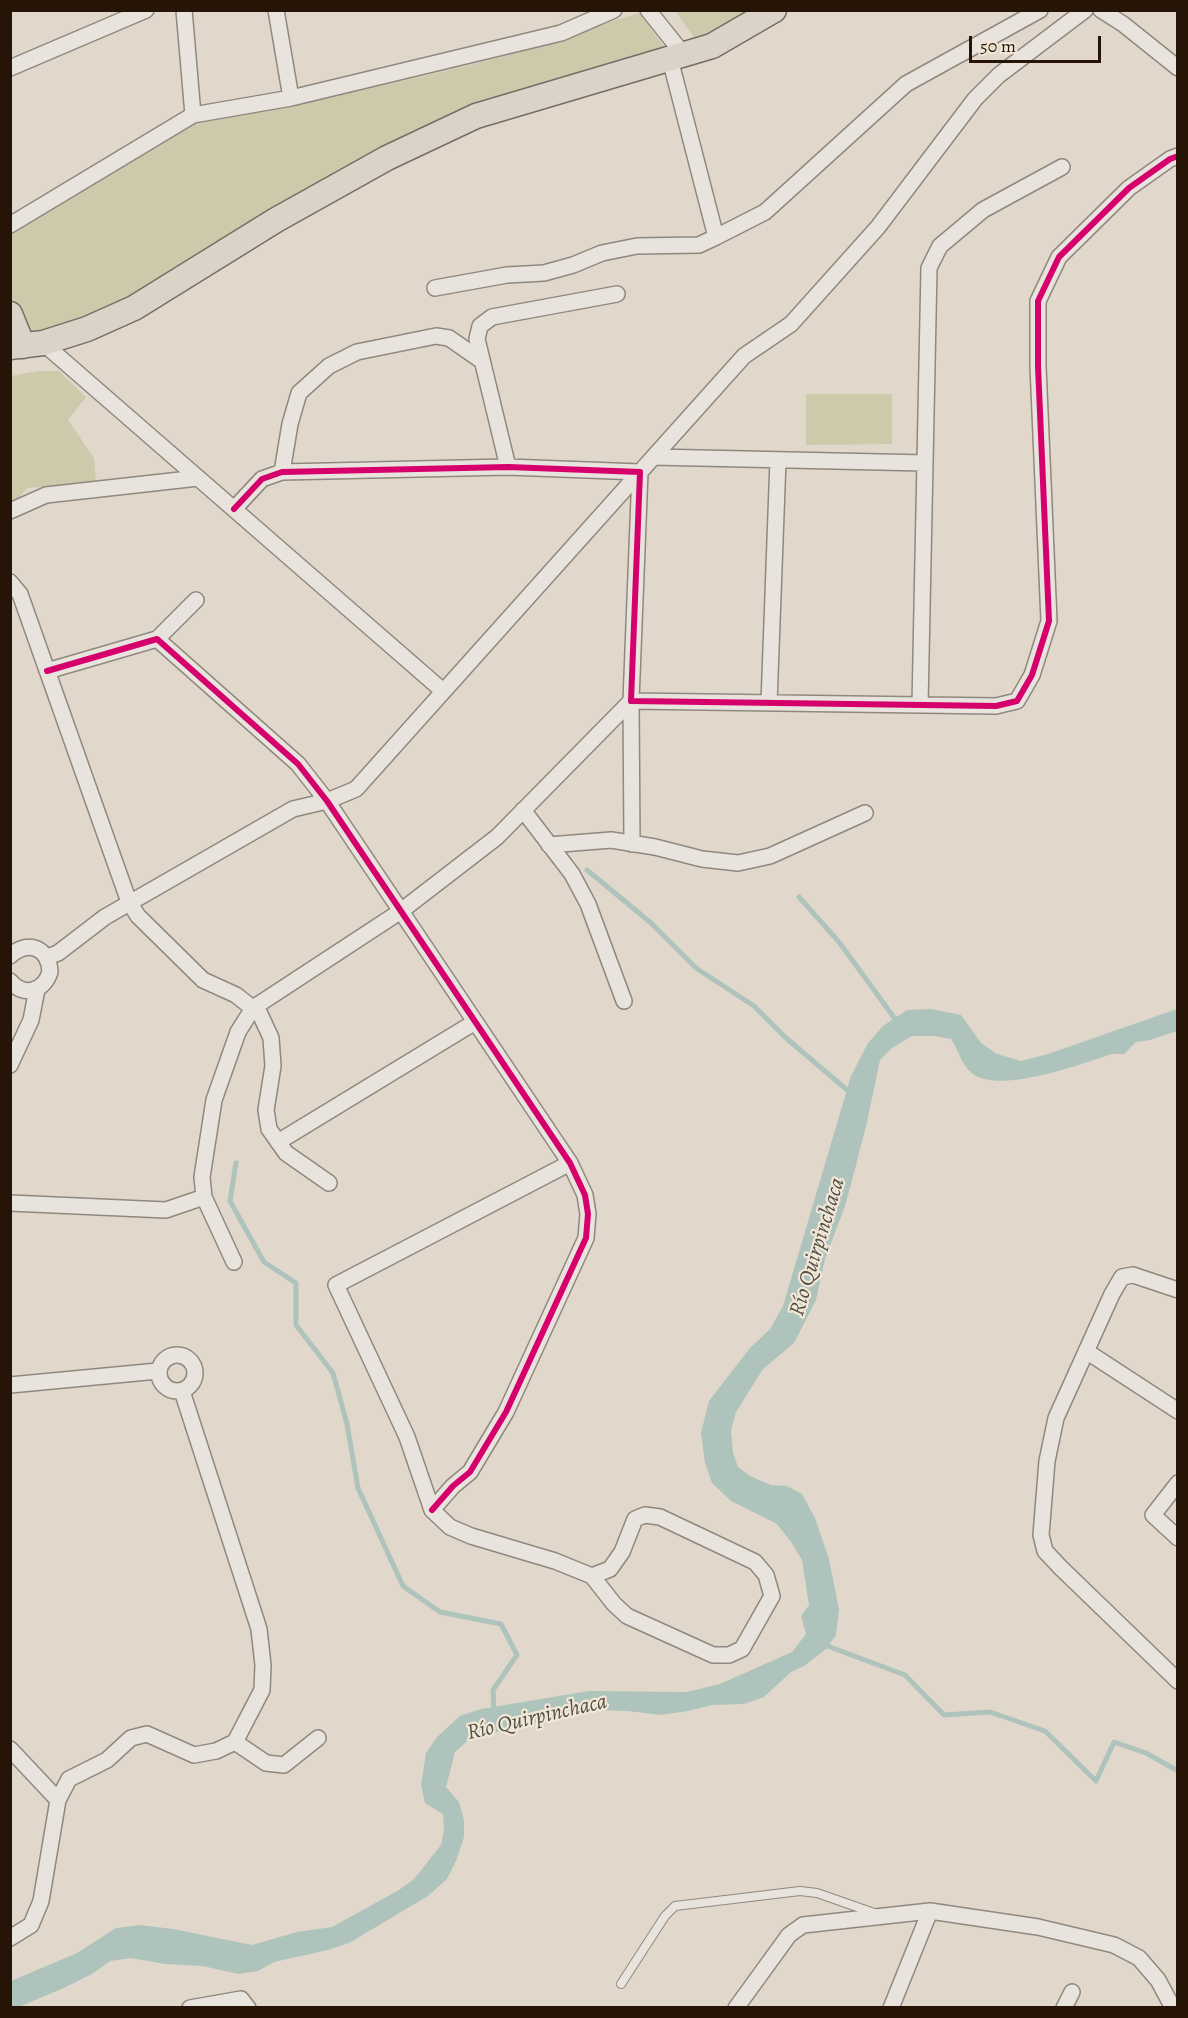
<!DOCTYPE html>
<html>
<head>
<meta charset="utf-8">
<style>
	body { margin:0 }
	#map { position:relative; width:1188px; height:2018px; overflow:hidden; background:#e1d8cb; font-family:Alegreya,serif }
	canvas { display:block }
	.frame { position:absolute; inset:0; border:12px solid #261507; pointer-events:none }
	.scale { position:absolute; left:969px; top:36px; width:132px; height:27px; box-sizing:border-box; border:3px solid #261507; border-top:0; padding-left:8px; font-size:18px; line-height:21px; white-space:nowrap; color:#261507; -webkit-text-stroke:4px #f2e7d7; paint-order:stroke }
</style>
</head>
<body>
<div id="map">
<canvas width="1188" height="2018"></canvas>
<div class="frame"></div>
<div class="scale">50 m</div>
</div>
<script>
const context = document.querySelector('canvas').getContext('2d');
context.lineJoin = 'round';
function fillPath(path, color) {
  context.fillStyle = color;
  context.fill(path, 'evenodd');
}
function strokePath(path, color, width, dash) {
  context.strokeStyle = color;
  context.lineWidth = width;
  context.lineCap = dash ? 'butt' : 'round';
  context.setLineDash(dash || []);
  context.stroke(path);
}
function label(font, color, halo, rows, align = 'center') {
  context.font = font + ' Alegreya,serif';
  context.lineWidth = 4.5;
  context.setLineDash([]);
  context.textBaseline = 'middle';
  context.strokeStyle = halo;
  context.fillStyle = color;
  for (const [text, x, y, turn = 0] of rows) {
    context.save();
    context.translate(x, y);
    context.rotate((+turn || 0) * Math.PI / 180);
    context.textAlign = isNaN(turn) ? turn : align;
    if (halo) context.strokeText(text, 0, 0);
    context.fillText(text, 0, 0);
    context.restore();
  }
}
fillPath(new Path2D(`
	M675,11H755L697,41Z
	M639,13L666,49L554,81L121,304L56,328L32,332L17,320L11,300L10,233L179,129L201,122C303,102 408,82 509,55C553,43 595,26 639,13Z
	M39,371H59L86,397L68,420L94,458L96,482L28,488L16,500L11,502V376Z
	M806,394H892V444L806,445Z`), '#cccaab');
fillPath(new Path2D(`
	M1177,1009V1031L1150,1040L1136,1042L1124,1054H1112C1081,1064 1001,1094 973,1074C961,1065 959,1051 951,1039L934,1036H912L892,1048L880,1060L867,1122L854,1173L845,1206L825,1259L816,1300L794,1343L763,1369L748,1393L736,1412L731,1430L733,1453L738,1467L750,1476L771,1485L787,1486L802,1494L815,1518L829,1559L839,1609L836,1635L826,1649L804,1666L791,1672L764,1697L744,1704L712,1705L688,1711L660,1715L628,1711L595,1710L551,1719L488,1734L474,1735L455,1752L446,1787L459,1802L464,1820V1837L456,1861L447,1879L428,1896L349,1943L328,1950L274,1962L258,1971L238,1974L203,1966L165,1964L131,1958L110,1961L92,1974L66,1987L19,2007H11V1981L77,1953L116,1928L140,1925L173,1929L252,1945L297,1932L332,1927L399,1890L414,1879L441,1845L444,1831L443,1814L425,1803L421,1785L426,1753L437,1737L460,1716L481,1709L589,1691L687,1692L720,1684L792,1652L806,1634L801,1616L809,1605L802,1560L791,1542L777,1524L731,1501L712,1483L705,1463L701,1433L709,1401L750,1348L770,1329L783,1306L851,1076L868,1043L883,1026L907,1010L931,1009L961,1015L981,1043L997,1054L1021,1061L1048,1054Z`), '#aec3bc');
strokePath(new Path2D(`
	M587,870L651,923L696,968L754,1006L786,1038L853,1095
	M799,897L839,942L898,1023
	M236,1163L230,1201L264,1262L296,1283V1325L333,1373L347,1424L358,1488L403,1586L440,1612L501,1624L517,1655L493,1690L494,1713
	M822,1644L905,1675L944,1715L990,1712L1045,1731L1096,1781L1114,1742L1146,1753L1178,1771`), '#aec3bc', 5);
const service = new Path2D(`
	M621,1984L665,1916L675,1906L800,1891L817,1893L877,1914`);
const minor = new Path2D(`
	M184,10L193,115
	M276,10L291,98
	M648,10L684,55
	M1101,10L1123,24L1178,68
	M670,59L716,237
	M10,68L146,10
	M10,225L193,115L291,98L561,33L614,10
	M435,288L507,275L544,273L573,265L602,253L637,246L699,245L716,237L765,212L906,84L1040,10
	M43,343L443,691
	M654,457L925,463
	M508,467L477,339L480,326L492,317L617,294
	M282,472L290,424L299,393L329,366L357,352L436,336L449,338L482,361
	M234,509L262,479L282,472L508,467L640,472L631,701L996,706L1017,701L1032,675L1049,621L1038,366V301L1059,257L1129,188L1170,159L1178,156
	M10,511L46,495L198,478
	M10,582L20,594L129,902L138,916L203,980L236,995L260,1014L271,1038L273,1066L266,1110L269,1129L286,1153L329,1183
	M157,639L196,600
	M47,671L157,639L298,764L327,801L570,1163L585,1195L588,1214L586,1238L506,1412L470,1472L453,1486L432,1510
	M769,703L778,460
	M920,705L929,268L940,246L983,210L1062,167
	M523,810L572,874L588,904L624,1001
	M549,845L611,840L655,847L702,859L738,863L770,856L865,813
	M10,956C28,939 49,948 50,972C44,991 24,998 10,981
	M47,957L58,953L105,917L293,809L327,801L356,789L744,356L791,324L878,227L975,99L999,75L1085,10
	M10,1065L31,1020L37,989
	M278,1142L475,1022
	M570,1163L336,1285L407,1437L432,1510L450,1527L471,1536L555,1561L592,1576L614,1604L627,1616L713,1655H729L742,1649L772,1596L766,1575L755,1562L660,1517L645,1515L635,1519L622,1552L610,1569L592,1576
	M10,1203L166,1210L204,1197
	M234,1262L204,1197L202,1177L214,1100L238,1032L253,1008L401,911L497,837L631,701L632,844
	M1178,1290L1133,1275L1122,1277L1112,1294L1056,1418L1047,1461L1041,1535L1045,1551L1061,1568L1178,1681
	M1086,1351L1178,1411
	M159 1373a18 18 0 1 1 36 0a18 18 0 1 1-36 0Z
	M10,1385L158,1371
	M1178,1483L1153,1515L1178,1538
	M235,1742L266,1763L284,1765L318,1738
	M10,1749L58,1800
	M10,1938L31,1925L41,1901L58,1800L69,1779L107,1760L131,1738L147,1734L194,1755L216,1751L235,1742L262,1690L263,1665L259,1629L182,1391
	M190,2008L241,1999L248,2008
	M736,2008L789,1935L803,1925L930,1911L1038,1927L1114,1945L1139,1958L1158,1980L1173,2008
	M891,2008L930,1911
	M1064,2008L1072,1992`);
const primary = new Path2D(`
	M10,314L23,346
	M10,347L43,343L87,329L134,308L276,220L387,158L476,116L712,46L774,10`);
strokePath(service, '#8f887f', 10);
strokePath(minor, '#8f887f', 18);
strokePath(primary, '#756d65', 27);
strokePath(service, '#e8e3dd', 8);
strokePath(minor, '#e8e3dd', 15);
strokePath(primary, '#dbd3c8', 24);
strokePath(new Path2D(`
	M234,509L262,479L282,472L508,467L640,472L631,701L996,706L1017,701L1032,675L1049,621L1038,366V301L1059,257L1129,188L1170,159L1178,156
	M47,671L157,639L298,764L327,801L570,1163L585,1195L588,1214L586,1238L506,1412L470,1472L453,1486L432,1510`), '#d6006c', 6);
label('italic 22px', '#4e4f44', '#f2e7d7', [
	["Río Quirpinchaca",818,1247,-73],
	["Río Quirpinchaca",537,1718,-13]
]);
</script>
</body>
</html>
